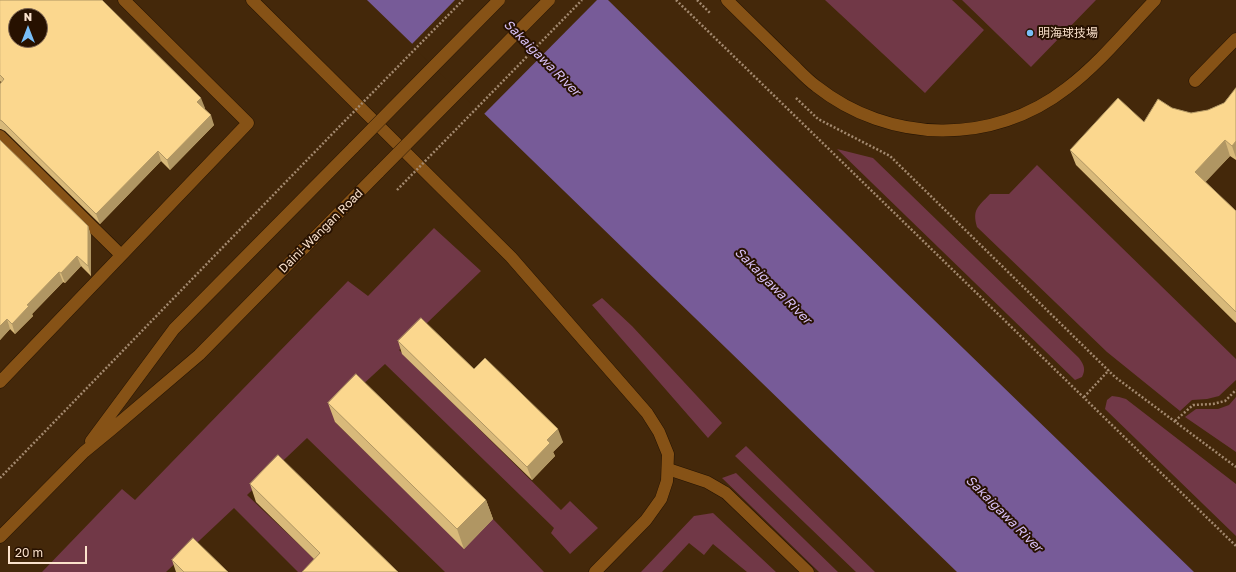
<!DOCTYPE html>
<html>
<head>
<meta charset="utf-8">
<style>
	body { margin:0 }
	#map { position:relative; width:1236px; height:572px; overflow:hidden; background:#44280a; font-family:"Golos Text",sans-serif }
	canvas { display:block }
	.north { position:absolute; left:8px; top:8px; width:40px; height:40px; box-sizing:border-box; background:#271100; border:1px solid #7c6552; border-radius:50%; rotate:0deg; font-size:11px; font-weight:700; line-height:16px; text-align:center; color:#fbe2cc }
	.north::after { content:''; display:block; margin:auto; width:14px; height:18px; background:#79bff8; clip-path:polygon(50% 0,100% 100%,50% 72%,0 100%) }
	.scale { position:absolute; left:8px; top:546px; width:79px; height:18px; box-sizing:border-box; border:2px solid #fbe2cc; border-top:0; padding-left:5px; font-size:12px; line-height:14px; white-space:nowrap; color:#fbe2cc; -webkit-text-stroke:3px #271100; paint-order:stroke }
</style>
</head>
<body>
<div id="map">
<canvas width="1236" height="572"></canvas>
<div class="north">N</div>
<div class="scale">20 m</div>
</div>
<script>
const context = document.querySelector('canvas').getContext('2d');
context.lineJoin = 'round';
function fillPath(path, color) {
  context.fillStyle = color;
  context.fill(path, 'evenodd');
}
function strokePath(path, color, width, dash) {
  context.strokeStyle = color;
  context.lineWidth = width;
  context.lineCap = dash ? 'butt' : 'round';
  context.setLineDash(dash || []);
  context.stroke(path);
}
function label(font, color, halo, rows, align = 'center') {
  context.font = font + ' "Golos Text","Noto Sans JP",sans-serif';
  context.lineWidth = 4;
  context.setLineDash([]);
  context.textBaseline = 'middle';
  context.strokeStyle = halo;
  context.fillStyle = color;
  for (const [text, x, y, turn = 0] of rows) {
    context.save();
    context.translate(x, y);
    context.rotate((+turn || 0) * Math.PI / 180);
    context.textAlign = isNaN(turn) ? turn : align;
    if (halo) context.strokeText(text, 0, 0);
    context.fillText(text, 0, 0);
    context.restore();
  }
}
fillPath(new Path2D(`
	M825,0H952L984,30L925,93Z
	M962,0H1096L1031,67Z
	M837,149L873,158L1079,358C1084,365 1086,369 1082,377L1075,380Z
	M1037,165L1236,359V380L1219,396L1207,399L1192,400L1180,411L1107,352L977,227C972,209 978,207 990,194H1009Z
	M434,228L481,271L399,350L561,510L570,501L598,528L570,554L551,533L554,528L385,364L359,388L363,393L335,422L464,548L493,519L544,572H445L307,438L247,495L328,572H298L234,508L166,572H42L122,489L135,500L348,281L368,296Z
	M602,298L632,326L722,423L708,438L592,305Z
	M1112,396L1119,397L1126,399L1236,484V536L1105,409L1107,400Z
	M1236,397V452L1185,417L1196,409H1218L1229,405Z
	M746,446L875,572H856L735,456Z
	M736,473L838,572H819L722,478Z
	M713,513L776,572H747L713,544L704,555L689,543L662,572H641L694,516Z`), '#713847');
fillPath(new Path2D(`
	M367,0H608L899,286L1194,572H957Z`), '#775b98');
fillPath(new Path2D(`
	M455,0H597L483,115L411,45Z`), '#44280a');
const service = new Path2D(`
	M1195,81L1236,39`);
const minor = new Path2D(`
	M0,136L121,255
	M0,382L248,123L124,0
	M668,469L707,482L726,493L808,572`);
const tertiary = new Path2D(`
	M252,0L511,257L647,413L659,432L668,454L667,481L661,499L646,520L595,572
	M727,0C747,20 767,39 787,59C797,68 805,78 816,86C889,144 993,146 1067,88C1100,63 1127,29 1155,0
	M91,441L174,329L354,147
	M0,537L84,452L112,429L199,355L379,172`);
strokePath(service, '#241303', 13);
strokePath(minor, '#241303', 13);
strokePath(tertiary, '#241303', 13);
strokePath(new Path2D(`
	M676,0L1236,546
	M697,0L710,13
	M796,98L818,119L890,156L1115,377L1236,467
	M1084,397L1109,370
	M1175,421L1193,405L1213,404L1225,401L1236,390
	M0,478L336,130`), '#a3896f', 2.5, [2, 2]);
strokePath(service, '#865216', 12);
strokePath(minor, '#865216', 12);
strokePath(tertiary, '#865216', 12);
const tertiaryBridge = new Path2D(`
	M354,147L499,0
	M379,172L549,0`);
strokePath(tertiaryBridge, '#241303', 13, []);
strokePath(new Path2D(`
	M336,130L463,0
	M397,190L582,0`), '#a3896f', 2.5, [2, 2]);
strokePath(tertiaryBridge, '#865216', 12);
fillPath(new Path2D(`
	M0,0L205,108L204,109L214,125L170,170L161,161L100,224L5,131L1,129H0V84L1,82L0,81Z
	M1236,88V160L1230,156L1205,182L1236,211V323L1076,165L1070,150L1144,122L1172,108L1191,113L1208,110L1224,103Z
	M0,140L88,226L91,236V276L81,266L65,283L63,282L32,314L33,316L15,334L10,329L0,340Z
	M398,341L474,369L563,442L553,452L555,456L532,480L402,354Z
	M328,403L486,500L493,519L464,549L335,422Z
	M250,484L398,572L314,559L256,502Z
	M172,560L228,572H176Z`), '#d8b97a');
fillPath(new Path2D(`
	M201,98L205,108L201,112L197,102Z
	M211,115L214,125L170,170L167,160Z
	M1225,140L1230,156L1200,188L1195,172Z
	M1236,141V158L1232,146Z
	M158,151L161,161L100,224L96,214Z
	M88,226L91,236V276L88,266Z
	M77,256L81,266L65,283L61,273Z
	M59,272L63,282L32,314L33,316L15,334L12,324L27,305Z
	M7,319L10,329L0,340V326Z
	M558,429L563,442L553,452L555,456L532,480L527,467L547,440Z
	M486,500L493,519L464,549L457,529Z`), '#b09663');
const building = new Path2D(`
	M0,0H102L201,98L197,102L211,115L167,160L158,151L96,214L2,121L0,120V84L4,79L0,75ZM16,16H40V40H16Z
	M1236,88V141L1232,146L1225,140L1195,172L1236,211V312L1070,150L1118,98L1144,122L1158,99L1172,108L1191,113L1208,110L1224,103Z
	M0,140L88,226V266L77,256L61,273L59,272L27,305L29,306L12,324L7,319L0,326Z
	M421,318L474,369L485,358L558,429L547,440L550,443L527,467L398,341Z
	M356,374L486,500L457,529L328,403Z
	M278,455L398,572H302L320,553L250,484Z
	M193,538L228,572H184L172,560Z`);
fillPath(building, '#fbd78e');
strokePath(building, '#b09663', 1);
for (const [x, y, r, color] of [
	[1030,33,4,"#79bff8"]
]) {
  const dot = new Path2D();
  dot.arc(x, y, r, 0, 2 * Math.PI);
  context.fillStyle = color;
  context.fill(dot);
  strokePath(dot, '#271100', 1.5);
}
label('12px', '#fbe2cc', '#271100', [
	["明海球技場",1038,33]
], 'left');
label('12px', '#fbe2cc', '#271100', [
	["Daini-Wangan Road",321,231,-45]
]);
label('italic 13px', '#d6bff4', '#271100', [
	["Sakaigawa River",542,58,45],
	["Sakaigawa River",773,286,45],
	["Sakaigawa River",1004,514,45]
]);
</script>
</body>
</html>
